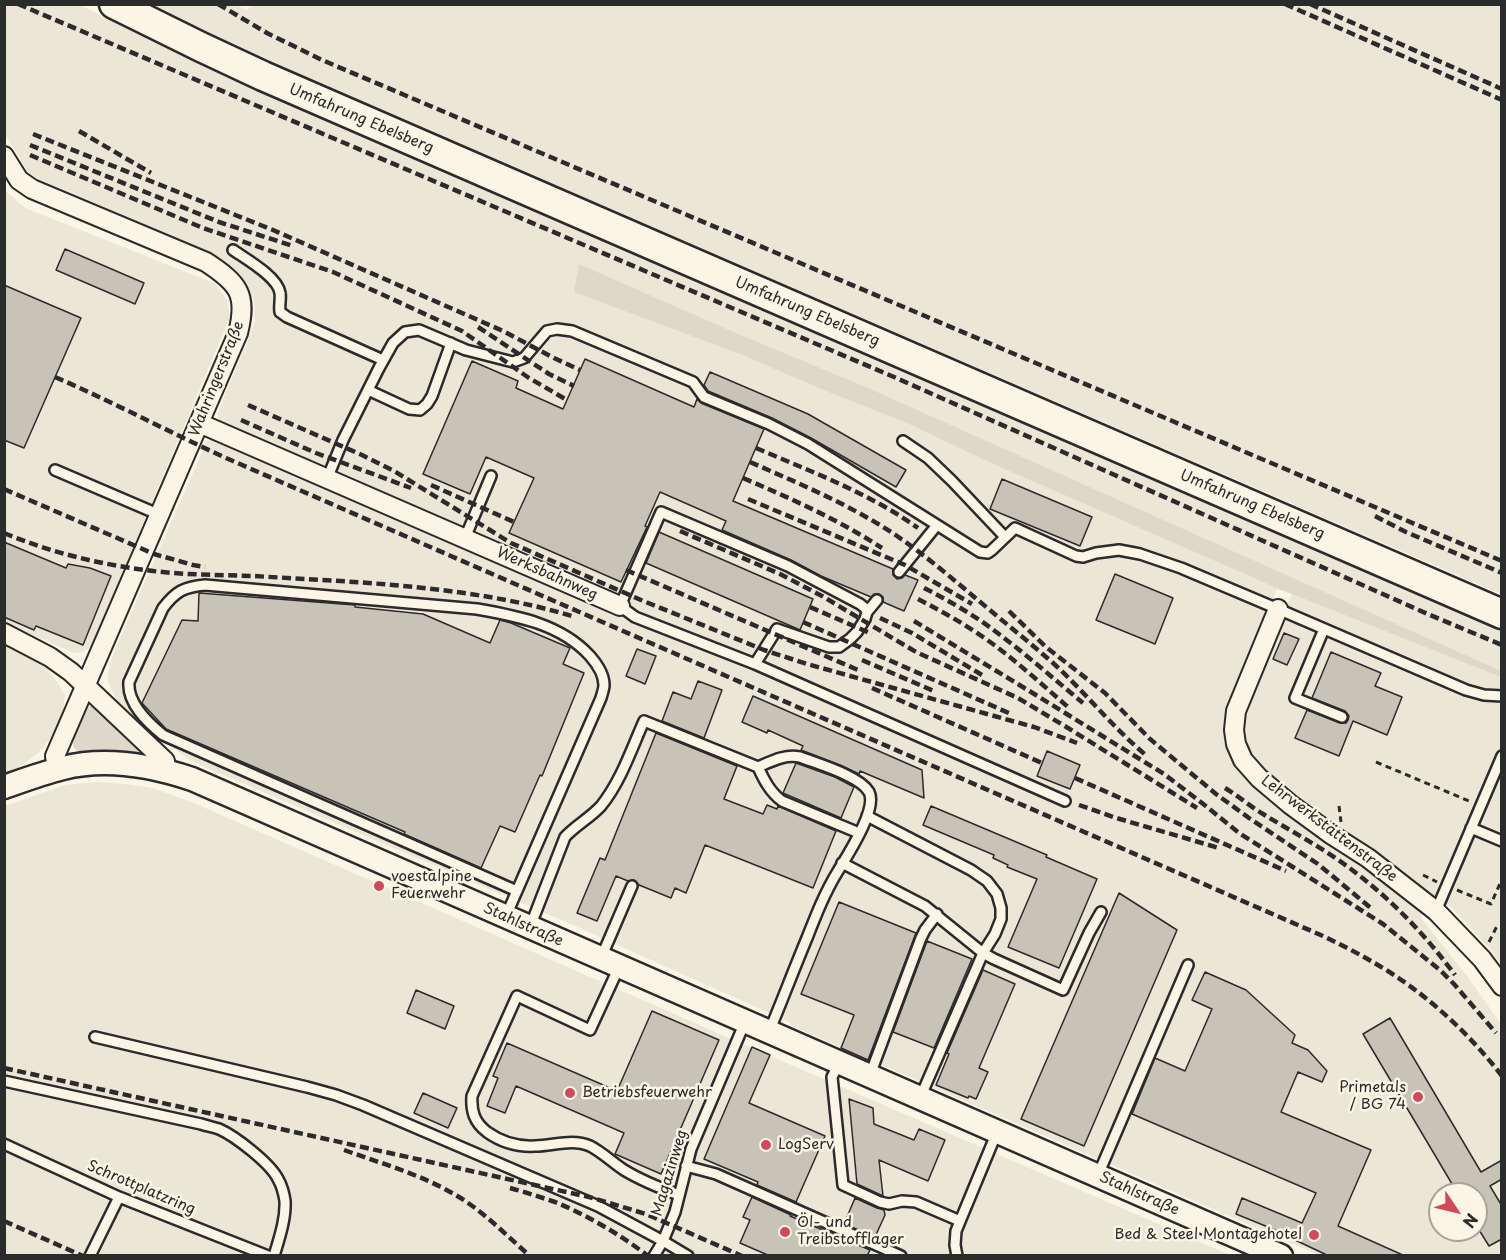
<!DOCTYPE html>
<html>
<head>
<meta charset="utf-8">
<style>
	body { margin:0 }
	#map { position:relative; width:1506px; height:1260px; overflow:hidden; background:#fcf5e5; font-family:"Playpen Sans",sans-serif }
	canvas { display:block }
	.frame { position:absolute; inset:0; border:6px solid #2b2b2b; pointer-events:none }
	.north { position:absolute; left:1428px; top:1182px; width:60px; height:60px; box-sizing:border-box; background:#fcf5e5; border:2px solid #a8a49b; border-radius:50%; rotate:125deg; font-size:16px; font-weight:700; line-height:24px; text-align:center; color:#2b2b2b }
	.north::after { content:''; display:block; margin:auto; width:21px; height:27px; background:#d1495b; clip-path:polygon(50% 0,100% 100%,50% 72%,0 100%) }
</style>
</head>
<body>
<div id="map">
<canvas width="1506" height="1260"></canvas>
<div class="frame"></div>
<div class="north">N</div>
</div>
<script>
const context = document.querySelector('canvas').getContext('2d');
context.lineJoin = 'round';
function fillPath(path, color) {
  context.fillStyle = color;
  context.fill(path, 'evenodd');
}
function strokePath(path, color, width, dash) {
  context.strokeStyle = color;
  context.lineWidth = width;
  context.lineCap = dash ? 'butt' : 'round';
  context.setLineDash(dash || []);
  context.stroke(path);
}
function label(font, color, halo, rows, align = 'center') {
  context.font = font + ' "Playpen Sans",sans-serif';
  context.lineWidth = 5;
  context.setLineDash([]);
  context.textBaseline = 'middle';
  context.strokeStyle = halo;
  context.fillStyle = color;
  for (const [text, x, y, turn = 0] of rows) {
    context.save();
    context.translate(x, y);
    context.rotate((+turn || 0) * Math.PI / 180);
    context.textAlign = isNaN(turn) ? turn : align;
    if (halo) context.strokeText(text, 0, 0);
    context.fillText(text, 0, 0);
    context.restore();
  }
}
fillPath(new Path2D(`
	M256,4L1501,5V594L388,113L258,59L148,5H237L246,10Z
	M4,5H80L153,42L243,84L586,231L1501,630V964L1490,949L1451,907L1429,897L1306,806L1282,787L1250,755L1244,744L1242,715L1292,594L1277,589L1225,716V733L1228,749L1234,762L1249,781L1283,808L1384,878L1422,910L1421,918L1467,976L1501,1024V1255H1319L792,1026L789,1022L573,925L207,768L188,759L130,716L120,707L108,681V673L110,664L116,647L207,441L212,439L222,440L229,428L219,421L218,414L224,397L246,345L255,321L254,300L246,285L235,271L215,257L135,220L30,175L5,134ZM1440,1194H1476V1230H1440Z
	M4,187L7,192L25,208L216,284L227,300L230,317L92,645L86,650L79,653L72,652L5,623Z
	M5,642L34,658L46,668L58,683L65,696L63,713L54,734L39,752L13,772L5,775Z
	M97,782L124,784L152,788L194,803L752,1048L1230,1255L5,1256V806L65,785Z`), '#ece6d7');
fillPath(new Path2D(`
	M579,264L731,331L868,388L1501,671V677L1277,588L989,462L907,423L826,391L740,354L574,292Z
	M90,706L96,708L137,747L138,751L135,754H84C78,752 74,750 73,744C73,736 85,711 90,706Z`), '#ded8ca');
const building = new Path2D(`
	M65,249L144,283L135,304L56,270Z
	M4,285L81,318L24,448L4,440Z
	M585,359L694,407L697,399L701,403L764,429L733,501L893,569V575L897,579L902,578L905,575L918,580L904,611L883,602V597L879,594H874L871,597L821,576L791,560L722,530L726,521L660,492L645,526L647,527L621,582L509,533L534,478L486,457L470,494L423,474L472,361L518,381L516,388L563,409Z
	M710,372L808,414L906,470L896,487L811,438L772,418L708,391L704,385Z
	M1002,479L1092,517L1080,546L990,509Z
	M659,532L813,599L800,630L646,563Z
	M4,542L66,568L68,564L90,568L111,576L83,645L36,626L34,630L4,617Z
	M1115,574L1173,598L1155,644L1096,620Z
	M199,593L355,605V607L423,614L490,643L500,620L511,623L570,648L563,664L584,673L542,776L540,775L515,832L500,826L481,868L404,834L405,832L166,729L142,703L182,620L198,621Z
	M1284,633L1299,639L1287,665L1273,659Z
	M637,649L656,656L645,684L626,676Z
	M1331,652L1381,673L1375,686L1402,697L1387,735L1353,721L1339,756L1295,738L1307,710L1340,723H1346L1348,720L1349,716L1345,711L1312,698Z
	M698,681L722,690L704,738L662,721L673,692L691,699Z
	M753,696L922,770L924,798L860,771L859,774L840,765L801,750L803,746L768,730L767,733L742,722Z
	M656,733L737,766L724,799L763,814L767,805L777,809L778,806L836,831L813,888L705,845L686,893L675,888L671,898L639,885L634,880L628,881L616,876L597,921L577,913L600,858L605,860Z
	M1047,751L1080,765L1070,789L1037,776Z
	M796,763L835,777L854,787L841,818L783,793Z
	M931,806L1047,855L1046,857L1097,879L1059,968L1008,947L1037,879L1007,867L1008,865L993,858L994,855L923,825Z
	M1119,893L1177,930L1084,1146L1021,1119Z
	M839,902L916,933L868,1060L841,1048L854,1015L801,994Z
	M927,941L972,959L934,1048L893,1032Z
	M983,970L1015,984L979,1068L988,1072L976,1099L969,1096L968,1098L936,1085L949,1054L947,1053Z
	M1205,972L1246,990L1295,1035L1292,1043L1308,1050L1327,1071L1322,1082L1298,1072L1281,1112L1371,1150L1338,1226L1405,1256H1329L1295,1240V1238L1236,1214L1242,1198L1302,1223L1316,1193L1132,1114L1155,1058L1185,1071L1212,1009L1192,1000Z
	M416,990L454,1006L445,1029L407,1013Z
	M652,1011L719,1040L661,1174L615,1154L624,1133L516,1086L505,1113L487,1106L498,1078L493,1076L507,1043L617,1091Z
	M1390,1018L1481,1172L1502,1160V1179L1490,1186L1502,1206V1239L1489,1246L1476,1225V1194H1458L1363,1034Z
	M752,1047L770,1055L749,1103L825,1136L796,1202L757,1185L758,1182L704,1159Z
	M423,1093L457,1108L448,1128L414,1113Z
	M849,1099L873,1108L874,1124L914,1140L919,1129L945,1140L928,1181L879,1160L883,1196L857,1184Z
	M752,1197L791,1215L790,1216L870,1250L867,1256H770L740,1243L750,1220L743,1217Z
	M855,1198L877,1208L884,1210L885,1215L875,1237L844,1224Z`);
fillPath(building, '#c8c3b7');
strokePath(building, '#2b2b2b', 1.5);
const service = new Path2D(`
	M233,250C246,259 278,277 280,293C281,298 279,306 280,312L287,317L383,360
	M368,390L409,409L420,410L427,404L432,396L451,343
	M903,441L928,458L952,481L1005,537
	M55,470L160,515
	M327,479L343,440L379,368L393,343L405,332L419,330L466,350L513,362L524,358L547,331L557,329L572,331L693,382L704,397L769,424L808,444L980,552L988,553L992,550L1015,528L1076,556L1083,557L1096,553L1119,550L1140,554L1181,568L1278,609L1466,690L1484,695L1502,696
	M465,538L491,476
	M899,572L937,525
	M867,612L865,608L860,604L788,566L661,512L620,606L635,617L755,664L777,629L829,647H839L850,639L857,632L865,619L867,612L877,600
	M1324,629L1295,698L1342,717
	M755,664L1065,801
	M758,767C764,780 770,792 782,801L859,833
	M867,816L971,870L987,881L997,894L1001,908V919L995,934L983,953L920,1098
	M1471,828L1502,841
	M842,863L925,906L983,953L994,959L1063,990L1089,933L1101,912
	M1436,911L1502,756
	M506,916L601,698C602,694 604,689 604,685C604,674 597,664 590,656C561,624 517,616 477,609L205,585C184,587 176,591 163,608L129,682C127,703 147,722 163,735L517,891
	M530,927L565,837C576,825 590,818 601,806C621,781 631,750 644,721L758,767C772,761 785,754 800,757C818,764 860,776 869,792C878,809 847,856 838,871C825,892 816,915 807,938C794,969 782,1001 769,1032
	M601,958L632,886
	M619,967L590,1030L517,996L472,1096C471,1111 474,1122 487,1132C501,1142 517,1147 535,1146C553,1146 572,1138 590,1146C602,1152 613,1163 624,1170C642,1181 660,1188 679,1195
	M95,1037L307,1087L336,1095L363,1105L598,1206L663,1241L654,1256
	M839,1063L832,1077L843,1185L880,1202L889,1204L902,1201L916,1202L960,1221
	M870,1075L921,938L925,930L937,914
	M4,1081L201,1124C207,1126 213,1127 219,1129C235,1136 270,1163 278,1179C282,1186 284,1194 285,1201C286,1219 279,1239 274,1256
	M4,1144L119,1197L268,1256
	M686,1166L716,1174L901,1256
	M1098,1175L1188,965
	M90,1256L119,1197
	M688,1256L663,1241L675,1212L691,1149L745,1022
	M957,1256L955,1245L956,1231L997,1132`);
const minor = new Path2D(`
	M4,156L19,180L32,189L206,262C238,283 248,294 238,333L55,756L57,769
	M199,423L620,606
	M1278,609L1236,711L1234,730L1236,744L1243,760L1259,778L1291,805L1332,835L1368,858L1436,911L1482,959L1502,986
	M4,633L50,657L71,672L165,761L166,770`);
const tertiary = new Path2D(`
	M4,787C24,780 43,773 63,768C106,757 150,765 192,779L1281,1256`);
const primary = new Path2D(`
	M114,4L201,47L263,76L1502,614`);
strokePath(service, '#2b2b2b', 14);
strokePath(minor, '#2b2b2b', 22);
strokePath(tertiary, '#2b2b2b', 27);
strokePath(primary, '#2b2b2b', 33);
strokePath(new Path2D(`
	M1376,762L1469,801
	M1339,806L1341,822
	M1423,875L1437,882
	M1457,890L1491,904L1502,879
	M1489,942L1498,924`), '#2b2b2b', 3, [6, 4.5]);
strokePath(service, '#fcf5e5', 9);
strokePath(minor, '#fcf5e5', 18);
strokePath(tertiary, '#fcf5e5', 22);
strokePath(primary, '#fcf5e5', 28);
strokePath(new Path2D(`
	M18,4L894,377L1430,615L1502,645
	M218,4L267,33L322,60L1502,561
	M1285,4L1502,100
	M1310,4L1502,89
	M79,131L151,173
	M33,134L273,230L503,331L554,358L580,370
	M30,145L219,222L293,246
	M30,155L203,228L333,272L462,331L529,378L567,400
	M478,327L549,374L574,386
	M55,377C113,402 169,432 226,458L1323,936C1346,947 1369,959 1391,973C1434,1001 1471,1036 1502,1076
	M248,405L362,455L394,471L511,543L641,600L764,650L807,664L1034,727L1077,743
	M241,420L316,453L411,488
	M756,448C812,472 869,493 918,528
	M750,462C800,484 851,505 897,536C926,556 953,579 979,601C1004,622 1029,642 1053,663C1086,693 1113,728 1147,756
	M743,478C792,499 837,519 882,548
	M431,485L514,522
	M4,489L154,554L193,565L205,567
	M748,499L905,565L972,604
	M1375,516L1406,532L1502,573
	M680,531L780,574L822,596L916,652L1018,698L1068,728L1197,808
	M4,533C52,553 102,565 153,571C186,575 220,575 253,576C357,582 472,586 572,616
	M626,570L858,670
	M924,588C944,598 963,609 981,621C1017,646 1049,675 1083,703
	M918,599C937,609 956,619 974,631C1008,653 1038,681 1068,707
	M810,607L872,634
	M1009,611L1046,647L1105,693L1150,739L1216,794L1249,818L1318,864L1372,909
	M880,618L912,633L982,675
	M914,621L1031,692L1164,774L1202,803L1239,833L1383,924L1440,970L1454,984L1496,1033
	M803,622L1011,714
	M862,660L936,692
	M872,688L1042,763
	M1075,778L1286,871
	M1225,788C1238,796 1250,806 1263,814C1294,833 1327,850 1356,873C1394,902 1427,937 1455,975
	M1079,805L1113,817L1219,848
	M4,1068L589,1197L646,1214L742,1256
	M344,1150C383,1164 423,1175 459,1197C485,1213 507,1236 530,1256
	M510,1188C525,1192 540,1197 555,1202C587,1215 621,1235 648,1256
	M4,1221L83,1256`), '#2b2b2b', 4.5, [9, 4.5]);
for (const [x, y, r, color] of [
	[379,886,6,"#d1495b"],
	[570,1093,6,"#d1495b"],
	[1418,1097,6,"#d1495b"],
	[766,1145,6,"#d1495b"],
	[785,1232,6,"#d1495b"],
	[1314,1235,6,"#d1495b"]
]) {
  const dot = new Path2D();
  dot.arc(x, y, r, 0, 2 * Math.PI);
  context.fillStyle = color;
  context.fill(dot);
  strokePath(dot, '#fcf5e5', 2);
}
label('15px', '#2b2b2b', '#fcf5e5', [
	["Umfahrung Ebelsberg",361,119,23],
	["Umfahrung Ebelsberg",807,312,23],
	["Wahringerstraße",217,379,-68],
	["Umfahrung Ebelsberg",1252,505,23],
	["Werksbahnweg",547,574,24],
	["Lehrwerkstättenstraße",1329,829,37],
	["Stahlstraße",523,925,24],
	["Magazinweg",670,1173,-73],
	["Schrottplatzring",141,1188,23],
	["Stahlstraße",1139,1194,24]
]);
label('15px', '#2b2b2b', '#fcf5e5', [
	["voestalpine",391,877],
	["Feuerwehr",391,894],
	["Primetals",1406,1088,"right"],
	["/ BG 74",1406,1105,"right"],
	["Betriebsfeuerwehr",582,1093],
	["LogServ",778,1145],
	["Öl- und",797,1223],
	["Treibstofflager",797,1240],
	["Bed & Steel Montagehotel",1302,1235,"right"]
], 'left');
</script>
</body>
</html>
